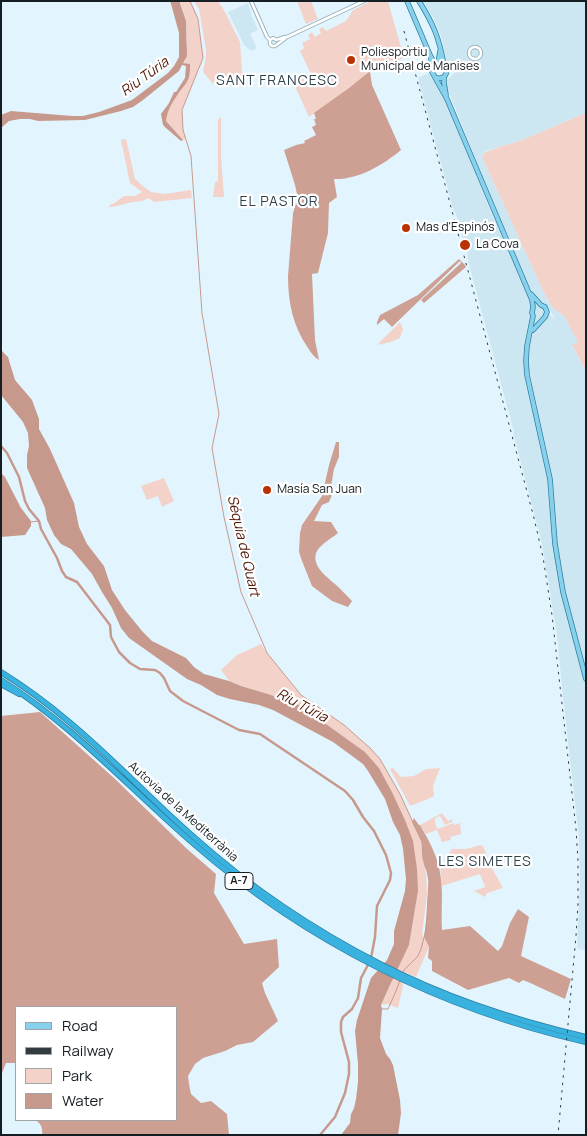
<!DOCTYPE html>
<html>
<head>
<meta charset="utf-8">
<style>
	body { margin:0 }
	#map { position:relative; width:587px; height:1136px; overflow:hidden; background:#e2f5fe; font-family:Manrope,sans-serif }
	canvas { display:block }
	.frame { position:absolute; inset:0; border:2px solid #151e22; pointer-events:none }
	.legend { position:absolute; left:15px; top:1006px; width:162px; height:115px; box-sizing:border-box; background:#fff; border:1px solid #a1a5a7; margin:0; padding:6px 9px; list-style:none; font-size:15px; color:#151e22 }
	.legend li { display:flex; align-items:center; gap:10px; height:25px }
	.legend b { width:25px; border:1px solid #a1a5a7 }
</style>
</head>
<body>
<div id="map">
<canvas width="587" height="1136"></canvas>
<div class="frame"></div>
<ul class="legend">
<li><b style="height:6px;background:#88d1ec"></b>Road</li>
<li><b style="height:6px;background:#313b40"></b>Railway</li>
<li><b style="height:14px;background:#f3d2ca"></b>Park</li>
<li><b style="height:14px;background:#c7998d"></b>Water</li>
</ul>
</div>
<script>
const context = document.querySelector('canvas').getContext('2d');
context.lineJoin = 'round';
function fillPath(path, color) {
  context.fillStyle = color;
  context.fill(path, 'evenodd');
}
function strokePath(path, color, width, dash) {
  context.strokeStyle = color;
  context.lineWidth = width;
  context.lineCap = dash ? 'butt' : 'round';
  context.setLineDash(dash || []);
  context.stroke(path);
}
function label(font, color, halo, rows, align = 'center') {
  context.font = font + ' Manrope,sans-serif';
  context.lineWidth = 4.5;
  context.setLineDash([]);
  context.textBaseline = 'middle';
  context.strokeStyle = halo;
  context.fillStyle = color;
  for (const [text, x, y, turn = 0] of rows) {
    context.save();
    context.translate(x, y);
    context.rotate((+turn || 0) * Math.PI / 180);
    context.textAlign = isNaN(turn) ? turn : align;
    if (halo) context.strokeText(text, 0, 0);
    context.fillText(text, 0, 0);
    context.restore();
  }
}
fillPath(new Path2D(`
	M423,1H586V113L517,142L498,147V148L485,151L482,157L543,291L553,308L564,316L579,342L572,346L586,371V951L577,948L580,882L579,838L563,697L557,635L542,544L513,432H514L469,265L467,252L455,212H454L418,78L429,73L444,97L491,212L527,291L555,320L548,306L534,295V293L530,288L476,160L447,88V80L457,70L453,63H447L441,36L434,19Z
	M248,3L252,17L258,30L250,34L257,48L251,51L244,45L228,12Z`), '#cde7f2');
fillPath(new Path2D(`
	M180,1H190L198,19L203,58L182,110L183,130L186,139L183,140L166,121V116L176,96L185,85L190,64L183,63L187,43L186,21Z
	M194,1H218L224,10L240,42L243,85L218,77L213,84L203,72L206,56V50L199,9Z
	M297,1H311L318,19L306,24Z
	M371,1H388L404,58L370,71L350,88L309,117L294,84L311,74L300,51L304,48L302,43L310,39L308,35L312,32L315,37L321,33L319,29L323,27L326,31L346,21L353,10Z
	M586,113V371L572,345L578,342L564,316L553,308L543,291L482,157L485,152L498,148V147L517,142Z
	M221,117V156L224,197H213L215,182L218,181V119Z
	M126,139L135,179L144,187L151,192L165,194L191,190L192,198L154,202L148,198C141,203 133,201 125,204C119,205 115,207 109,207L111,204H113L124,196H135L142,192L130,183L121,140Z
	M400,322L403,329L400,338L391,342L377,345Z
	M164,478L174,501L162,507L158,496L147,500L141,486Z
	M261,644L267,653L301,695L344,725L370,748L380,759L400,794L422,842L423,858L426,873L427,894L422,934L429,947L416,977L407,973L402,981L403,985L398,1008L387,1004L381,1005L388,987L409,945L418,891L405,820L392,792L379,768L365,752L312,714L297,704L268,694L241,686L229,681L221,670L237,655Z
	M393,768L401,777L414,776L426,769L440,768L433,786L434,795L433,797L410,806L390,769Z
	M442,813L448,821L452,819V822L445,825L440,816L435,818V822L437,829L454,823V825L460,823L461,834L450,837L451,840L442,842L437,830L426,834L420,825Z
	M481,845L483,846L493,870L503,888L487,893L485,897L474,891L485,887L480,874L442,886L440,864L438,860L442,861L443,865L450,863V859L452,856L449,852L451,851V849H466Z`), '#f3d2ca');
fillPath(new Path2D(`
	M370,71L372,85L401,150C383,165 358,180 334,179L337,197L329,203L328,233L318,273L312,274L315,340L319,360C314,357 311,353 308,348C293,326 288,303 288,276L293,213L296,203L297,194L295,185L284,150L296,145L305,143L304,141L316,135L312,127L316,125L314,119H316L314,113L349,88Z
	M459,259L465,265L466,267L424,303L421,300L461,263L460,261L392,327L384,319L377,325V322L380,315L418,295Z
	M336,442H339V457L334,469L331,486L332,495L329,502L322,505L314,521L331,522L338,533C332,538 321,544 317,551C310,565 327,577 335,584C341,589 346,595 352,601L348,607L332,601L312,586L302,561L299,552L300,533L302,525L322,496L329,465Z
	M40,712L114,778L186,848L216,874L214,893L244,944L277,939L279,967L262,983L265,993L278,1021L253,1042L237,1045L225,1051L203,1058L195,1064L188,1076L189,1084L191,1094L201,1103L211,1101L227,1114L229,1135H42C43,1128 41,1123 35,1120H176V1007H16V1063H6L1,1076V716Z
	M414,818L419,825H420C430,842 439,859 441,879C443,896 441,913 442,930L470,926L498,951L502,946L510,923L518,909L529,917L521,956L571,979L565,999L528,982L523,980L519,983L509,978L468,990L432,971V961L428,958L429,947L424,937L427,915L429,881L427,871L425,866L423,858L422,842L412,822Z`), '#cea094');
fillPath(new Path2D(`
	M170,1H180V3L186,21L187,56L183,63L190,64C190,68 190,73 189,77C187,83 184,86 180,91C174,100 167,110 166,121L183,140L181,141L166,128L163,125L161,114L169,103L174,92H176L185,78L186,66L182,65L179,71L143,100L133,107L121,111L85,120L38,121L30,119H20L9,121L1,128V115L11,111L72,116H83L99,112L132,100L168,73L174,66L179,57V33L171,4Z
	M1,350L8,357L15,380L32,400L39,419V429L50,449L74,503L79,527L87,544L104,566L112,590L125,610L142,631L152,641L186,658L194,667L204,674L229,681L241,686L268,694L297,704L312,714L365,752L379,768L392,792L405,820L413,841L417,869L418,891L409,945L389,987L381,1005L382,1009L380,1038L386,1054L390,1059L393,1065L400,1100L401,1113L398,1135H341L350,1123L351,1114L354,1108L356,1099L358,1082V1064L355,1031L357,1020L371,978L387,960L394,944V931L405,891L406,879L403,849L400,835L393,822L385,799L368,771L363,764L333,742L273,710L259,705L230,699L217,695L201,685L187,679L129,638L121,628L112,608L102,592L92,574L71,549L61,544L54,535L47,520L45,508L27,468V455L29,446L28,433L23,422L1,395Z
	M1,473L5,477L21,508L31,521V526L25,535L1,537Z`), '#c7998d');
strokePath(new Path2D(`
	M190,1L198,19L203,58L182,110L183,130L191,156L202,313L219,414L212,448L224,517L241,592L267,653L301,695L344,725L370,748L380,759L400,794L422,842L423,858L425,866L427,871L429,881L426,930L421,949L418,956L404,970L402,974
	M31,522L39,521
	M381,1009H388L396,991L400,980`), '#c7998d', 1);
strokePath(new Path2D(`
	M1,446L7,453L19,477L25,501L29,509L39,521L41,529L57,558L62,571L66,577L77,582L110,625L111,637L119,652L130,663L140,669L155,670L160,673L164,678L170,691L183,701L239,730L260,734L345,791L353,800L363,817L374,831L386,855L391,873L390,880L377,906L375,937L371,958
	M320,1135L335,1117L345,1093L349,1074V1062L341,1032V1022L343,1017L352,1009L358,998L361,978L369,963`), '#c7998d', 2.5);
const minor = new Path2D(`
	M251,1L267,37L270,40
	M270,40V44L272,46H275L287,37L364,1
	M270,40L273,38L276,40L285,37
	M469 53a6 6 0 1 1 12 0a6 6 0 1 1-12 0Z`);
const major = new Path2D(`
	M407,1L430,55L433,61L437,64
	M419,1C434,25 439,38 444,65C450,73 444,81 435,77
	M430,55L433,68L432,72L447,99L532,300L533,307L532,313L533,316L527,346L526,361L527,375L550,479L555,544L563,592L586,679
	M438,64L440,51
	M444,77V83L446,95
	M531,294L541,305L545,307L547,312L545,317L533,330`);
const highway = new Path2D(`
	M1,672C25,687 47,703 68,721C113,758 152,801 196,839C251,888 314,930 380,964C442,996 517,1021 586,1037
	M1,680C73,725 130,789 194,844C305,941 442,1010 586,1042
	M1,684L19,694`);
strokePath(minor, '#9db4bf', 4.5);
strokePath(major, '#2c7e9e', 5.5);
strokePath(highway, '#2c7e9e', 6);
strokePath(minor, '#fff', 2.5);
strokePath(major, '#88d1ec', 4);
strokePath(highway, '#39b2e0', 4.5);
strokePath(new Path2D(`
	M404,31L534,518L543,557L552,615L576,829L578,861V904L576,936L558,1135`), '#313b40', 1, [2.5, 5]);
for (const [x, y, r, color] of [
	[351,60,5,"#ba3102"],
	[406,228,5,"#ba3102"],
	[465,245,6,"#ba3102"],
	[267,490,5,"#ba3102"]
]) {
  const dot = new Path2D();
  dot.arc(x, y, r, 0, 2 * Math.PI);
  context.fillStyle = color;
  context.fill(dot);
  strokePath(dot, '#fff', 2);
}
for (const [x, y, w] of [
	[239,881,28]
]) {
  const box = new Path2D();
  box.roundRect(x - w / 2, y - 8.5, w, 17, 4);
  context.fillStyle = '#fff';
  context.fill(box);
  strokePath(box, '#151e22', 1);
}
label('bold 11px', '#151e22', null, [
	["A-7",239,881]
]);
label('12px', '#151e22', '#fff', [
	["Poliesportiu",361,53],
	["Municipal de Manises",361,67],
	["Mas d'Espinós",416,228],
	["La Cova",476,245],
	["Masía San Juan",277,490]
], 'left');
label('12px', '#151e22', '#fff', [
	["Autovia de la Mediterrània",183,812,42]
]);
label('italic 14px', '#52190a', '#fff', [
	["Riu Túria",145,77,-36],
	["Séquia de Quart",243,546,77],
	["Riu Túria",302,706,28]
]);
context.letterSpacing = '1px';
label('14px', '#2e424b', '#fff', [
	["SANT FRANCESC",277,81],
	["EL PASTOR",279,202],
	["LES SIMETES",485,862]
]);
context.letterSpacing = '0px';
</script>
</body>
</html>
